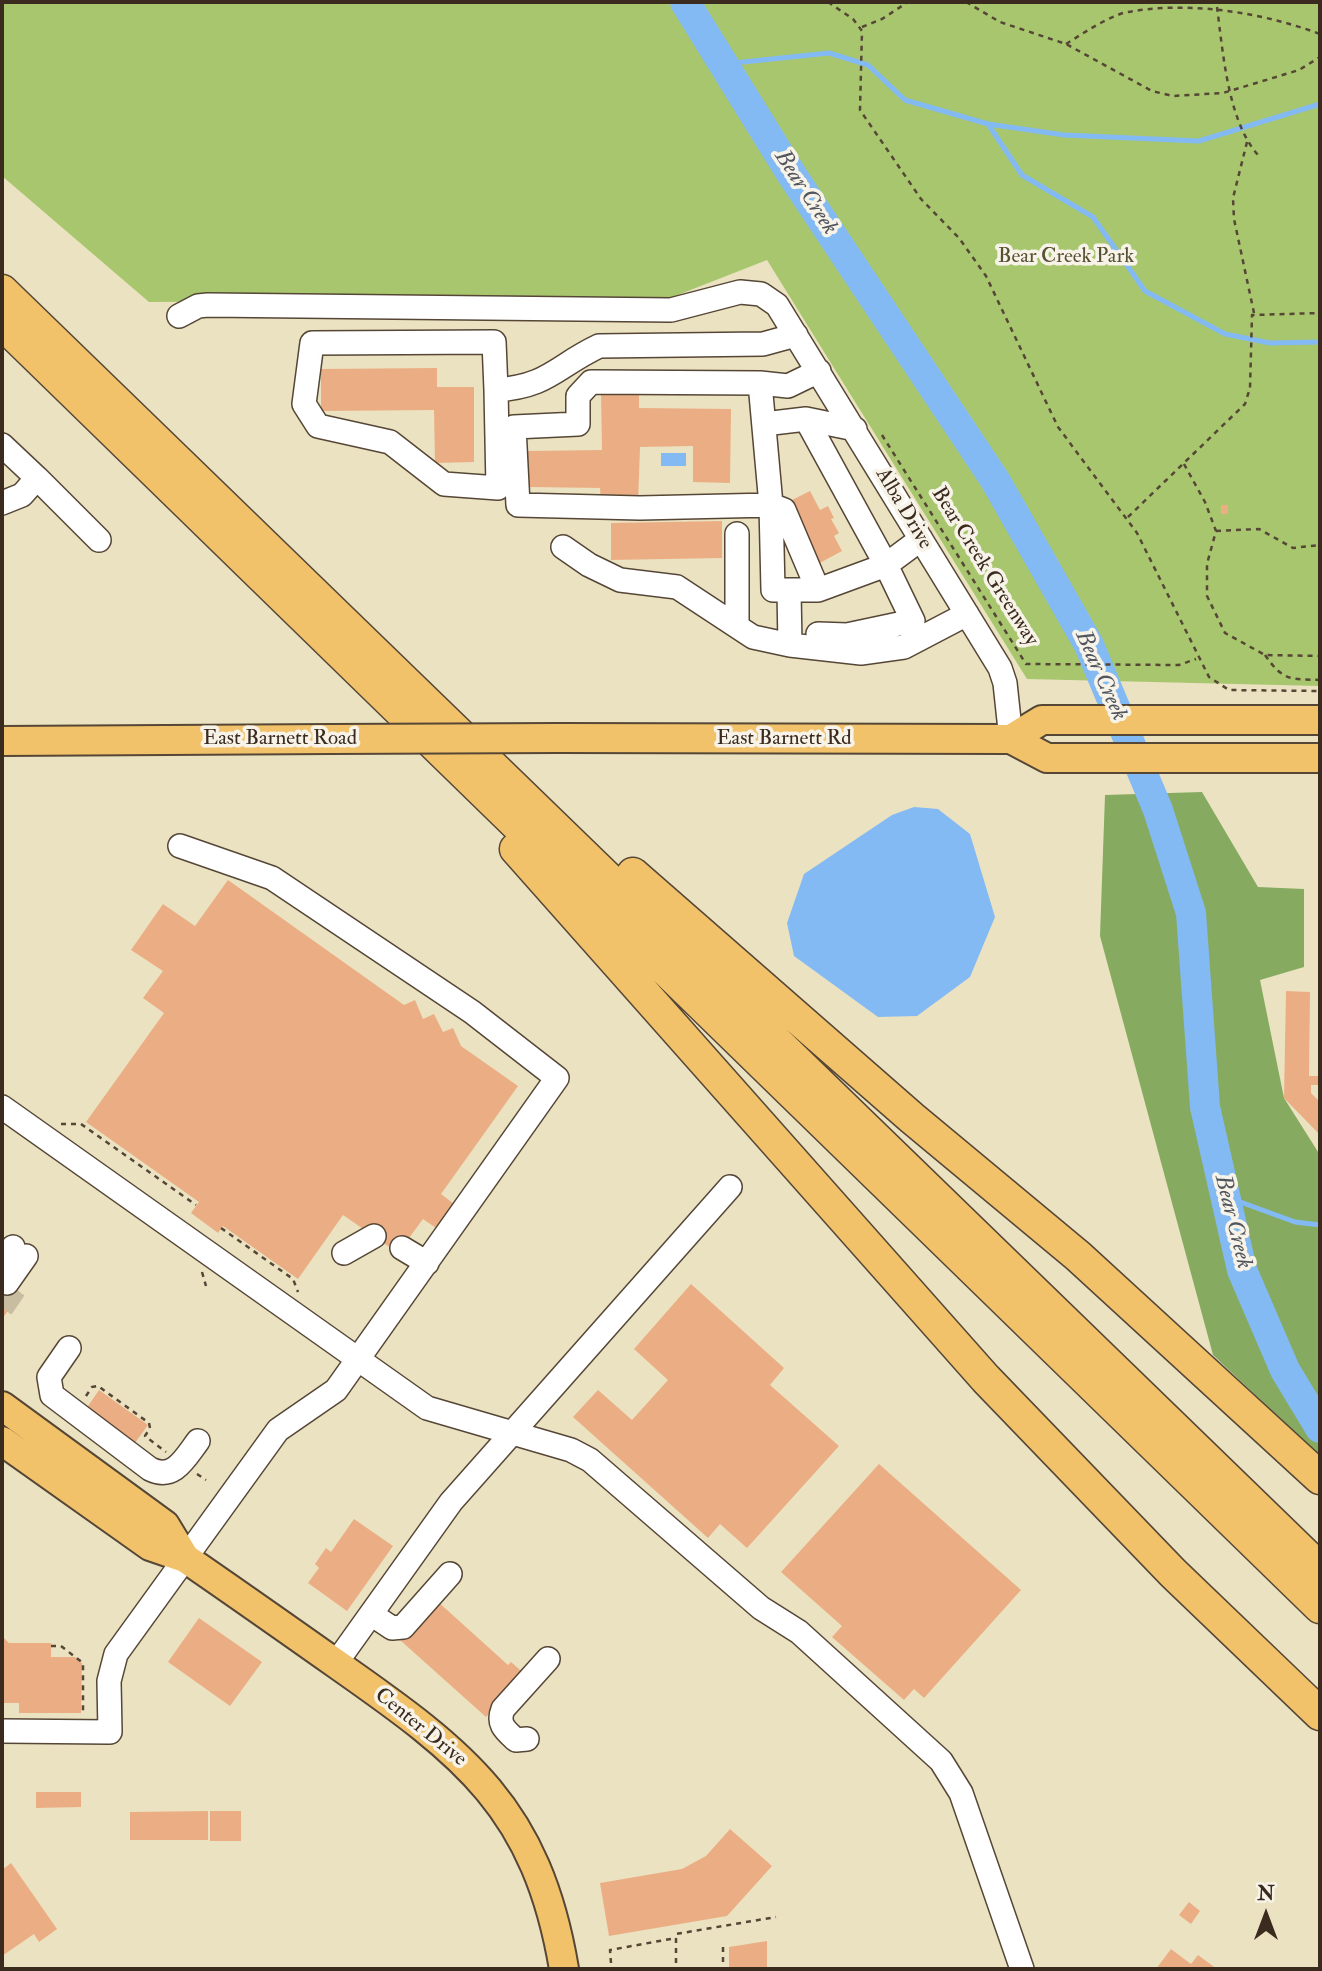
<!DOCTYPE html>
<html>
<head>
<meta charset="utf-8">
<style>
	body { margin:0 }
	#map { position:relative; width:1322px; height:1971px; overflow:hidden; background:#ebe2c1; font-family:"IM FELL Double Pica",serif }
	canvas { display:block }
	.frame { position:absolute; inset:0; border:4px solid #3b2a1e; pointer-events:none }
	.north { position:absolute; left:1231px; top:1880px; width:70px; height:70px; -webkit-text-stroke:5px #f7f3e8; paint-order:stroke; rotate:0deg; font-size:19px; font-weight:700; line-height:28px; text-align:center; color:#3b2a1e }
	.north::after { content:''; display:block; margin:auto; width:24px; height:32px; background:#3b2a1e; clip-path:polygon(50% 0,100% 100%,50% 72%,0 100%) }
</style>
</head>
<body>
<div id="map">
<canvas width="1322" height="1971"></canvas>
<div class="frame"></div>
<div class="north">N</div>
</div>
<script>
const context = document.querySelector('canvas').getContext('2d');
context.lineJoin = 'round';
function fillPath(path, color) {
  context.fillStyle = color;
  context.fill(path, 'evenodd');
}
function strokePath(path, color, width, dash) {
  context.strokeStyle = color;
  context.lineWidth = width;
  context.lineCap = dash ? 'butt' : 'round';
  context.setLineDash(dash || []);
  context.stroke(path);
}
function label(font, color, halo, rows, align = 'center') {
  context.font = font + ' "IM FELL Double Pica",serif';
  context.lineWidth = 7;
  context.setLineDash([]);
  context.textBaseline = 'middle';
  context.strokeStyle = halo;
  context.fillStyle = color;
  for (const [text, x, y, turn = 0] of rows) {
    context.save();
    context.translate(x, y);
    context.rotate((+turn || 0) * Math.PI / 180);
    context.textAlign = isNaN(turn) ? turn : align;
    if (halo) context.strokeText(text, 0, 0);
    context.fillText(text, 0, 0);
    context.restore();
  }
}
fillPath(new Path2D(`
	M2,2H1320V686L1027,679L767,260L670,298L149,302L2,176Z`), '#a8c66d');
fillPath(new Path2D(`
	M1202,792L1258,887L1304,889V967L1260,980L1284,1098L1320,1155V1456L1213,1355L1100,936L1105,795Z`), '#86ab60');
fillPath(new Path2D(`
	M661,453H686V466H661Z
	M914,807L938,809L970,834L995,917L970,977L917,1016L878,1017L794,956L787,923L804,874L892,815Z`), '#84baf3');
strokePath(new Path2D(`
	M724,64L829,53L868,65L905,100L988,124L1064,135L1199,141L1320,104
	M988,124L1022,175L1093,217L1145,291L1225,334L1270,343L1320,342
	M1224,1196L1295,1222L1320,1225`), '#84baf3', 5);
strokePath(new Path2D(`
	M685,2L792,175L995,480L1089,645L1158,810L1191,913L1205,1107L1242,1270L1285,1370L1320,1428`), '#84baf3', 30);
fillPath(new Path2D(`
	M437,368V387H474V462L435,463L434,410L321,411V369Z
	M601,394H639V408L731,409L730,483L693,482V446L640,447L638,504L601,503L600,488L529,487L527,451L602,450Z
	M810,491L820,510L828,506L834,518L831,519L839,533L834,536L842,551L816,565L788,502Z
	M1221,505H1228V514H1221Z
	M722,521V558L611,560V523Z
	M228,880L404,1005L415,1000L423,1019L434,1014L443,1032L453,1028L461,1046L518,1086L441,1194L454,1204L436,1228L423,1219L398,1253L343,1215L298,1279L223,1226L218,1233L191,1213L199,1202L86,1122L164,1013L143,998L163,971L131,950L163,904L195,926Z
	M1286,991L1310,992L1309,1076H1320V1085H1311V1093L1320,1102V1135L1284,1098Z
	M2,1279L21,1293L2,1319Z
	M691,1284L784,1368L770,1385L839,1446L747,1548L720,1524L708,1538L573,1417L598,1390L632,1420L668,1380L634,1349Z
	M99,1390L148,1425L132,1447L84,1412Z
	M879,1464L1021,1590L924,1698L914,1689L904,1700L832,1637L842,1626L781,1572Z
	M354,1519L393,1546L347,1611L308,1583L319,1568L315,1564L326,1548L331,1552Z
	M436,1600L508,1665L511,1662L527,1676L486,1717L400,1640Z
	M199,1618L262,1662L230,1706L168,1662Z
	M2,1636L9,1643H51V1657H75L82,1663L81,1713H19V1703H2Z
	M36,1792H81V1807L36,1808Z
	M208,1811V1840H130V1812Z
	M210,1811H241V1841H210Z
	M730,1829L772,1866L727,1916L609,1936L600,1883L682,1869L706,1856Z
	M11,1863L57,1929L39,1942L34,1934L2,1956V1870Z
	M1189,1902L1200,1911L1191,1924L1179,1915Z
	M767,1941V1969H729V1947Z
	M1171,1949L1191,1964L1198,1955L1217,1969H1156Z`), '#ebae84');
strokePath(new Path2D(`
	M2,1308L15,1289`), '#c8bda0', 23, [23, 11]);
const minor = new Path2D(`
	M179,316L198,306L208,305L671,310L740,292L761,294L777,305L1000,668L1005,683L1011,739
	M760,383L771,505L640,508L518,505L514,427L578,424V396L591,382L760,383L788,386L819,371
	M496,390L498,488L444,484L390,442L318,426L304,404L312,343L494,342L496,390C549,386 555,367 599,346L763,344L796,335
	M806,419L886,565L818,590H773L771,505L784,510L818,590
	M764,424L806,419L855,429
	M2,445L37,478L22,495L2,503
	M37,478L99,540
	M737,534V625
	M563,547L589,565L620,580L677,587L753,637L790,645L861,653L904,647L967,614
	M789,591L790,645
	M818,634L847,635L913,621L886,565L921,539
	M2,1107L427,1408L571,1450L590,1460L761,1608L799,1632L941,1761L961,1793L1022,1969
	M402,1248L427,1263
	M344,1253L374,1236
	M2,1262L13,1247
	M7,1283L26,1256
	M69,1348L49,1377L52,1395L150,1469C174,1481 185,1458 198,1441
	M371,1614L392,1628L403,1627L450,1574
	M336,1663L451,1502L730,1187
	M2,1731L110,1732L109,1681L116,1654L278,1430L336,1390L557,1078L472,1012L272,878L180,846
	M527,1739L516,1740C505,1730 497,1724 503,1709L548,1659`);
const major = new Path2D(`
	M558,738L1011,739L1047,758H1320
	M1011,739L1042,720H1320
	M2,741L331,739
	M2,1406L165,1525L185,1558
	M2,1441L150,1546L185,1558C236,1593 287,1629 338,1665C465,1754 537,1808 564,1969`);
const highway = new Path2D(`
	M2,291L1320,1569
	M2,323L1320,1607
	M516,849L986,1379L1173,1573L1320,1714
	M633,874L912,1118L1078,1256L1320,1478`);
strokePath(minor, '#554636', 26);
strokePath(major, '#554636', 32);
strokePath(highway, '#554636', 35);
strokePath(new Path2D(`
	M828,2L853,19L862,31L860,110L921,199L959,238L986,276L1058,427L1137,533L1209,677L1229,690L1320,691
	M966,2L1000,22L1066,44L1152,91L1173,96L1223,93L1299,70L1320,57
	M1217,7C1223,52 1228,126 1261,158
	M862,27L882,19L908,2
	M1066,44C1085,32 1103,20 1123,13C1186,0 1261,12 1320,34
	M1247,142L1233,198L1234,219L1254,313
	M882,435L1026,664L1179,665L1196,659
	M1184,464L1205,502L1216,531L1207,564V596L1225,633L1265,655L1320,656
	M1128,517L1245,404L1250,388L1252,315L1320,313
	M1216,531L1259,529L1293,548L1320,545
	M1265,655C1283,681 1290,679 1320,680
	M61,1124H81L196,1205
	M221,1228L293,1279L298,1292
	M202,1272L206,1286
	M86,1396L92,1387L98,1386L149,1423L150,1428L145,1436L166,1452
	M197,1474L206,1480
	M51,1646H61L83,1663V1711
	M723,1947V1969
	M611,1963L610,1950L676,1938
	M676,1963V1934L776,1917`), '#554636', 2.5, [5, 5]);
strokePath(minor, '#fff', 23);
strokePath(major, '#f2c26a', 28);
strokePath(highway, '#f2c26a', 32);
const majorBridge = new Path2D(`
	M331,739L558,738`);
strokePath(majorBridge, '#554636', 32, []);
strokePath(majorBridge, '#f2c26a', 28);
label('21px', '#565132', '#f7f3e8', [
	["Bear Creek Park",1066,257]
]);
label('21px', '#3b2a1e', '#f7f3e8', [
	["Alba Drive",903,509,59],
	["Bear Creek Greenway",984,567,58],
	["East Barnett Road",280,739],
	["East Barnett Rd",784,739],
	["Center Drive",420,1728,39]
]);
label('italic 23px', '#51555e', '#f7f3e8', [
	["Bear Creek",805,193,57],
	["Bear Creek",1100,676,66],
	["Bear Creek",1232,1222,76]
]);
</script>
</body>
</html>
